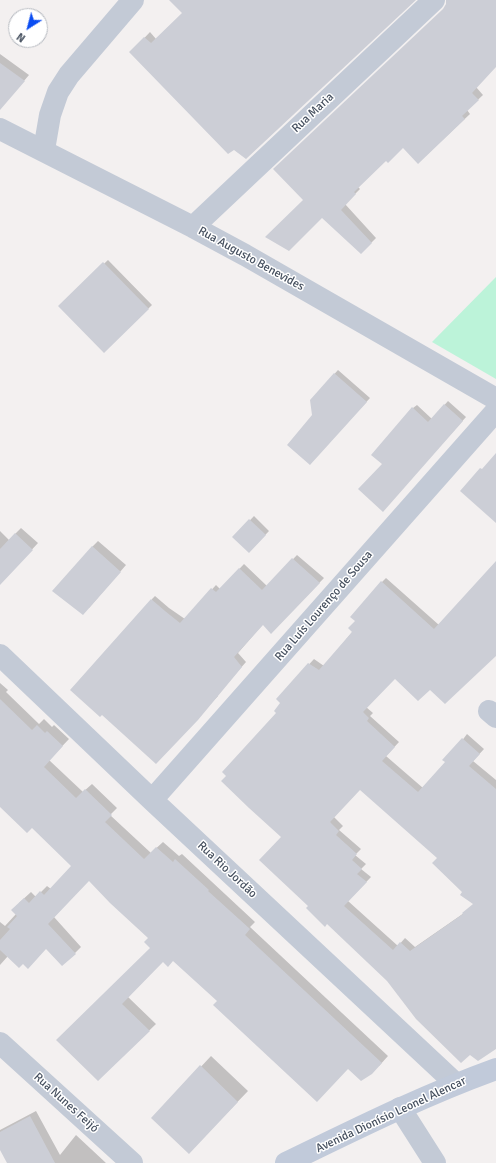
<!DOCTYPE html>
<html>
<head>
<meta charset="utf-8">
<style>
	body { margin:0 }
	#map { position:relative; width:496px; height:1163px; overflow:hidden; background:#f3f0f0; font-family:Signika,sans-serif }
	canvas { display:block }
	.north { position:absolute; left:8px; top:8px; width:40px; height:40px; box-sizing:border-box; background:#fff; border:1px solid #b5b9bf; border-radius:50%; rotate:216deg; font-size:11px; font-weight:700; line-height:16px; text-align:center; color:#46505f }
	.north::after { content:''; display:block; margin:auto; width:14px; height:18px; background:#0b4df2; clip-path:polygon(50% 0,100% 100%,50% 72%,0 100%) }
</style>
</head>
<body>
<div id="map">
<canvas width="496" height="1163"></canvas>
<div class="north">N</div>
</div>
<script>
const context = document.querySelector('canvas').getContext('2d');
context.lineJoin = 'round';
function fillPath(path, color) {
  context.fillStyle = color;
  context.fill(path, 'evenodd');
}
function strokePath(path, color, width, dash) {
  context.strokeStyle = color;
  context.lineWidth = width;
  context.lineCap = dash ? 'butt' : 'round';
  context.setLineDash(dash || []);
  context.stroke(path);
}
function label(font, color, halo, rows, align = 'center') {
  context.font = font + ' Signika,sans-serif';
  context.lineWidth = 3;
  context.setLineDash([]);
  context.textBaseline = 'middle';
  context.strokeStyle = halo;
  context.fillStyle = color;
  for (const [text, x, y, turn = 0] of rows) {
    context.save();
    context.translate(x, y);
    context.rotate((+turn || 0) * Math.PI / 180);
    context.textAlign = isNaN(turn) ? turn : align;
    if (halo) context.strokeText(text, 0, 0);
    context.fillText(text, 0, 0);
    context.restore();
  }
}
fillPath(new Path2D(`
	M496,277V379L432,342Z`), '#bcf3d9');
fillPath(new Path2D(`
	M171,0H414L131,52L150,32L156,39L183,13Z
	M447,0H496V66L476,87L483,95L467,110L470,114L418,163L403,147L386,160L358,187L360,189L345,204L376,238L361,253L304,200L444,9L447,4Z
	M0,54L29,75L12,95L0,96Z
	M108,260L152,305L104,352L60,306Z
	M338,370L370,398L313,460V415L311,400Z
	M448,401L466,417L386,507L383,464L413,408L417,405L432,419Z
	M254,516L269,531L249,552L234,537Z
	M21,528L38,543L0,584V531L9,540Z
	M98,541L126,565L89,608L92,547Z
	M297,555L324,578L271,633L264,623L238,653L246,662L217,695L218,696L156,762L152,599L155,596L169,608L185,619L216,585L220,589L244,564L267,586Z
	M496,562V655L430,689L395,678L366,707L373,713L370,716L399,742L386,756L423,788L446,762L467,734L484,749L473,761L496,780V1048L388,981L309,906L282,837L278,713L282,703L277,699L314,659L324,666L353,631L356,621L382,582L386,578L439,625ZM360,789L438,858L474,904L464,913L415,947L405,938L398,946L348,901L371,877L361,869L366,864L355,855L361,849L339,830L343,826L334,817Z
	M0,683L8,690L6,692L39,724L44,719L52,727L54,725L69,739L49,760L83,792L92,784L117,808L110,815L151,853L163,842L179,856L182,854L255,922L250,927L388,1056L379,1066L348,1067L218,1001L173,960L163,961L128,997L156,1024L98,1080L57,1040L151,948L149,938L89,879L54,917L81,947L75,953L47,948L23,962L8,956L0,965V922L5,926L16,914L19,903L31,892L36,897L47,886L51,889L73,866L32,827L0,806Z
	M211,1056L248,1091L199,1142L153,1118Z
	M36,1111L60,1155L76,1135L106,1163H8L0,1148V1130Z`), '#0003');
fillPath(new Path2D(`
	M169,0H416L246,159L234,150L228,154L129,52L144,37L151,43L182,13Z
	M446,0H496V67L472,93L479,100L462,116L465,119L418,164L403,148L388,163L386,161L354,192L356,194L341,210L372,243L361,254L322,218L289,251L265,237L303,200L273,169L443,9L446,4Z
	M0,63L25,81L0,110Z
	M103,262L149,309L104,353L58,306Z
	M334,373L367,402L310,465L287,445L312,415L310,400Z
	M444,404L463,421L383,512L358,489L382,464L371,455L412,407L428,422Z
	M496,453V523L460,491L480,468L482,469Z
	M249,519L266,535L249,553L232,537Z
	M15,533L33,550L0,585V549Z
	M92,546L121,572L83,615L52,591Z
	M292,558L320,583L271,634L263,625L234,657L242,667L198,720L156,764L102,715L100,717L70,690L151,599L165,611L180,623L211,588L216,592L239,568L262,590Z
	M496,561V656L445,704L430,690L418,701L395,679L363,712L369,718L367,721L395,747L382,761L418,792L445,762L442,760L462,738L480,754L469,766L496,789V1049L478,1061L470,1055L461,1063L416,1019L387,981L327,924L325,927L306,908L308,906L259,860L281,837L249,808L221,781L226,776L222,772L276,713L274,711L280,703L276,699L308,663L319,670L352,632L348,628L355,621L350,617L381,581L434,629ZM360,790L437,858L432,863L462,892L460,895L473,904L462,913L463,914L410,951L400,942L393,950L344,906L367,882L357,874L362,869L352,860L357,854L336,835L339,831L330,822Z
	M0,699L32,730L37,725L45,733L47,731L63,746L44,767L76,798L85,789L112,815L105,822L144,859L156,847L173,862L175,859L209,890L208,891L250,929L245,935L382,1063L372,1074L361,1081L348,1069L317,1102L213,1005L217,1001L173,961L168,967L163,962L122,1004L150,1031L98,1081L56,1040L150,948L144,942L148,938L110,903L89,881L48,924L76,954L62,966L46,949L28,969L23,964L19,968L0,950V940L10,929L7,927L17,916L11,910L24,898L29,903L40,891L44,895L71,866L32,828L27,833L0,807Z
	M200,1065L238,1102L189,1154L151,1118Z
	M30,1116L55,1163H7L0,1150V1132Z`), '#ccced6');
strokePath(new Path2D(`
	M0,129L193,227L245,255L496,399
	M44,150L50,115L58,92L69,75L133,0
	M193,227L434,0
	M0,655L152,800L455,1083
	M489,711L496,717
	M152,800L496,411
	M0,1043L132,1163
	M400,1108L435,1163`), '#c3cad6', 22);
strokePath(new Path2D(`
	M286,1163C356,1129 424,1095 496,1069`), '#c1cada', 22);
label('12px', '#46505f', '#fff', [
	["Rua Maria",313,113,-43],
	["Rua Augusto Benevides",251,259,29],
	["Rua Luís Lourenço de Sousa",324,606,-49],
	["Rua Rio Jordão",227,870,43],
	["Rua Nunes Feijó",66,1103,42],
	["Avenida Dionísio Leonel Alencar",391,1115,-25]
]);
</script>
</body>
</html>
